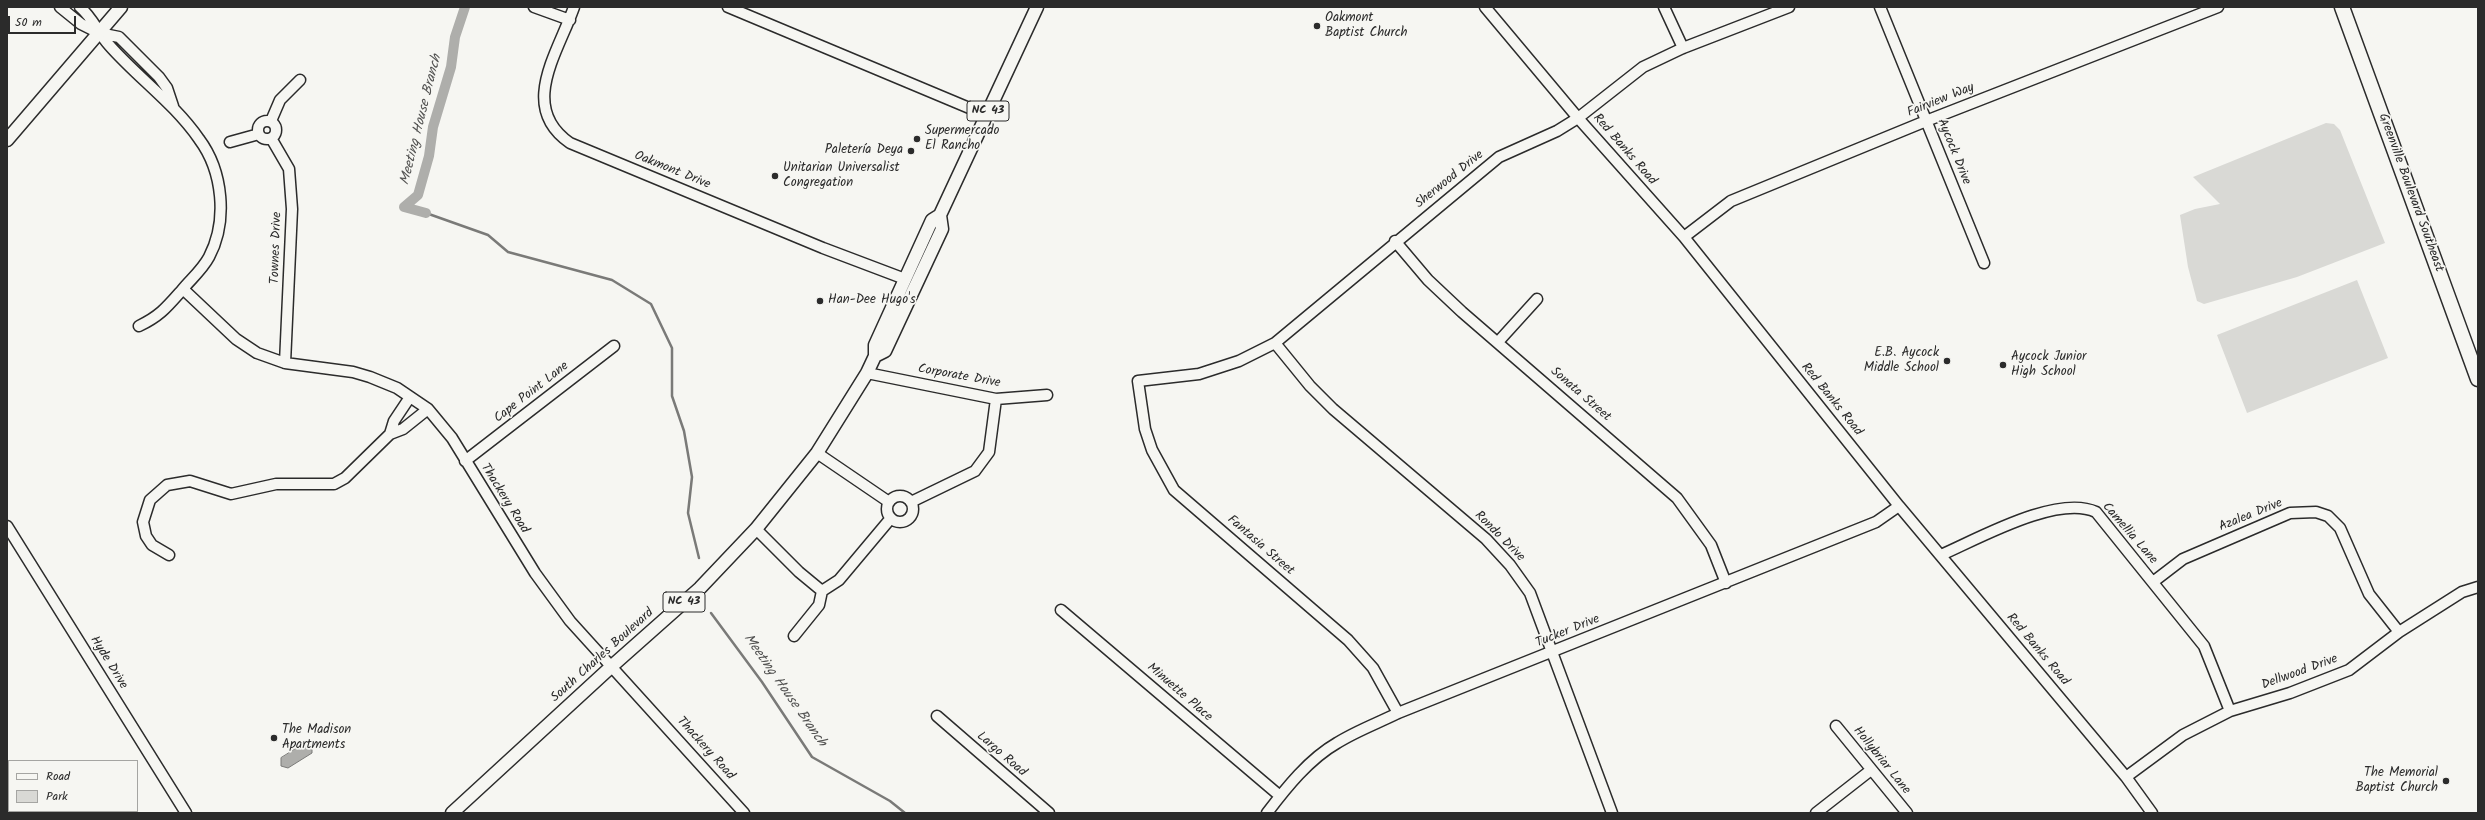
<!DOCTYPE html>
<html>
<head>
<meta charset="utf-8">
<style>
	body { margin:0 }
	#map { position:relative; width:2485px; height:820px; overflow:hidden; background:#f6f6f2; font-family:Kalam,sans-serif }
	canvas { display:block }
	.frame { position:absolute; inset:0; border:8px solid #2b2b2b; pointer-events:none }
	.legend { position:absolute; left:8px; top:760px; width:130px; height:52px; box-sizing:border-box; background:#f6f6f2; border:1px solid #a5a5a2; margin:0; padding:5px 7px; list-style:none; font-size:12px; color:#2b2b2b }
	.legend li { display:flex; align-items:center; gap:8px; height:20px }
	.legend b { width:20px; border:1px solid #a5a5a2 }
	.scale { position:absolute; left:8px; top:16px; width:68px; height:18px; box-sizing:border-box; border:2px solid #2b2b2b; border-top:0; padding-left:5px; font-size:12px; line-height:14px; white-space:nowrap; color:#2b2b2b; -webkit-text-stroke:3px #f6f6f2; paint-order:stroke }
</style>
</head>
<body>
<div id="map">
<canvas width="2485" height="820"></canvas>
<div class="frame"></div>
<ul class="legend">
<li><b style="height:5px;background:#f6f6f2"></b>Road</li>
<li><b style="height:11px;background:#d9d9d5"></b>Park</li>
</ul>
<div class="scale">50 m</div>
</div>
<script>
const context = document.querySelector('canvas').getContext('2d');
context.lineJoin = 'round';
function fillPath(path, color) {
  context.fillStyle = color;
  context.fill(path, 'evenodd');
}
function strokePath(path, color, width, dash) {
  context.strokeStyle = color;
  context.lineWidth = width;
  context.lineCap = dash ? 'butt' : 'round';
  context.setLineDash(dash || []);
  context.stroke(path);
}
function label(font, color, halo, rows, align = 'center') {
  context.font = font + ' Kalam,sans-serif';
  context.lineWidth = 3.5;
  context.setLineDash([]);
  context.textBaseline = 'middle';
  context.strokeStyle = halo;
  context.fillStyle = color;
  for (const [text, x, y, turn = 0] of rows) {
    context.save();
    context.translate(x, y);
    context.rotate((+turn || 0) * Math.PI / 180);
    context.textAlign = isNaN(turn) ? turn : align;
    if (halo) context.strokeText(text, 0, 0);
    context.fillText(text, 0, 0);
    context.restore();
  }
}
fillPath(new Path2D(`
	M2326,123L2334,124L2340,130L2385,243L2297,277L2204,304L2197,301L2188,267L2180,215L2195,209L2220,204L2193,177Z
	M2357,280L2388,358L2247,413L2217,335Z`), '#d9d9d5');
const water = new Path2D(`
	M305,743L312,745V753L288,768L281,766V758Z`);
fillPath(water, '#aeaeab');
strokePath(water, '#7a7a78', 1);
strokePath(new Path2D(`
	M426,213L488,235L508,252L612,280L651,304L672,348V396L684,431L692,477L688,513L699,558
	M711,613L762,682L812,757L890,801L905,813`), '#7a7a78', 2.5);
strokePath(new Path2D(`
	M426,213L404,207L418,195L429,156L433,127L451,67L455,37L465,7`), '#aeaeab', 10);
const minor = new Path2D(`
	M60,7L81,24L99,33L119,37L159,77L167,88L173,106
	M80,7C93,18 98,33 109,45C138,78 174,103 199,139C223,171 228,221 209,257C202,270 191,279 182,290C167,307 160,316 139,326
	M534,7L570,20
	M574,7C558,53 518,107 570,143L823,248L905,279
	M728,7L986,115
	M1485,7L1578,118L1684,237L1899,506L2126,777L2152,813
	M1664,7L1683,48
	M1880,7L1984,263
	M271,121L280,100L300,80
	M258 130a9 9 0 1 1 18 0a9 9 0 1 1-18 0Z
	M271,138L289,169L292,209L285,363
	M230,142L259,134
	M1684,237L1731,201L1926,121L2218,7
	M1395,241L1428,280L1462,312L1677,498L1711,545L1726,583
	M183,289L236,339L257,353L285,363L353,372L370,377L397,388L428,409L452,438L535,573L570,621L744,813
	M1498,342L1537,299
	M1275,343L1310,386L1333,409L1486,539L1510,565L1530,593L1612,813
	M867,373L996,399L1047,395
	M390,434L394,421L410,397
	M817,453L889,502
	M465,461L614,346
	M887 509a13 13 0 1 1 26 0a13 13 0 1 1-26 0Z
	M911,502L975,471L989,452L996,399
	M7,526L186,813
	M756,529L799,572L822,591
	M169,555L152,545L146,536L143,522L150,500L167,485L190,481L231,494L276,484H334L345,478L390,434L403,429L428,409
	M1941,555C1978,539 2057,494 2096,512L2204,646L2230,711
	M2153,582L2183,559L2290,513L2316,512L2328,516L2340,528L2369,594L2399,632
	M822,591L839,580L891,518
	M1061,610L1280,796
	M794,636L819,605L822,591
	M1398,713L1373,668L1348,640L1174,490L1152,450L1145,429L1138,381L1199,374L1239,361L1275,343L1499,157L1557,131L1578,118L1643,67L1683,48L1789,7
	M937,716L1049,813
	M1836,726L1907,813
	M2126,777L2183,735L2230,711L2290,693L2349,670L2399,632L2462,592L2478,587
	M1267,813C1286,788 1309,759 1337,743C1356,731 1378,723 1398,713L1876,522L1899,506
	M1816,813L1871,770`);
const major = new Path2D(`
	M7,140L121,7
	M875,356L885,351L942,229L940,215L1037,7
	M452,813L612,666L700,588L756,529L817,453L867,373L875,356V345L932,220L940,215`);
const highway = new Path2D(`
	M2342,7L2478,379`);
strokePath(minor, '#2b2b2b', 13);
strokePath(major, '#2b2b2b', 15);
strokePath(highway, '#2b2b2b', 17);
strokePath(minor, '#f6f6f2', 10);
strokePath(major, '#f6f6f2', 12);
strokePath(highway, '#f6f6f2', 14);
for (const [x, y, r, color] of [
	[1317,26,4,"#2b2b2b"],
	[917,139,4,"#2b2b2b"],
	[911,151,4,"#2b2b2b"],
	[775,176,4,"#2b2b2b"],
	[820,301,4,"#2b2b2b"],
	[1947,361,4,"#2b2b2b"],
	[2003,365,4,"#2b2b2b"],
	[274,738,4,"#2b2b2b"],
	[2446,781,4,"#2b2b2b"]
]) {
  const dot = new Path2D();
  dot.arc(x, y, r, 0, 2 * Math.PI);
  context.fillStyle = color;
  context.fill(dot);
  strokePath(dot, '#f6f6f2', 1.5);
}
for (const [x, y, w] of [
	[988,111,42],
	[684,602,42]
]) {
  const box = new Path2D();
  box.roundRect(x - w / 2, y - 10, w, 20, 3);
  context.fillStyle = '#f6f6f2';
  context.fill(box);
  strokePath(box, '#2b2b2b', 1);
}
label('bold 12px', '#2b2b2b', null, [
	["NC 43",988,111],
	["NC 43",684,602]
]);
label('13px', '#2b2b2b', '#f6f6f2', [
	["Oakmont",1325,19],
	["Baptist Church",1325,34],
	["Supermercado",925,132],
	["El Rancho",925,147],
	["Paletería Deya",903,151,"right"],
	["Unitarian Universalist",783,169],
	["Congregation",783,184],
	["Han-Dee Hugo's",828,301],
	["E.B. Aycock",1939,354,"right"],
	["Middle School",1939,369,"right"],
	["Aycock Junior",2011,358],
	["High School",2011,373],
	["The Madison",282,731],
	["Apartments",282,746],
	["The Memorial",2438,774,"right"],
	["Baptist Church",2438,789,"right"]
], 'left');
label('13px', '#2b2b2b', '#f6f6f2', [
	["Fairview Way",1941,101,-22],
	["Red Banks Road",1624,150,49],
	["Aycock Drive",1953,152,68],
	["Oakmont Drive",672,171,22],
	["Sherwood Drive",1450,180,-39],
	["Greenville Boulevard Southeast",2410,193,70],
	["Townes Drive",277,248,-88],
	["Corporate Drive",959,377,10],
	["Cape Point Lane",532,393,-38],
	["Sonata Street",1580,395,41],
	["Red Banks Road",1831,400,51],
	["Thackery Road",504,499,58],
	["Azalea Drive",2251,516,-22],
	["Camellia Lane",2129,534,49],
	["Rondo Drive",1499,537,45],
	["Fantasia Street",1260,546,41],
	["Tucker Drive",1568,632,-22],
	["Red Banks Road",2037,650,50],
	["South Charles Boulevard",603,656,-42],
	["Hyde Drive",108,663,58],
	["Dellwood Drive",2300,673,-20],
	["Minuette Place",1179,693,41],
	["Thackery Road",705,749,48],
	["Largo Road",1001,755,41],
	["Hollybriar Lane",1881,761,51]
]);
label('italic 14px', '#525251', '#f6f6f2', [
	["Meeting House Branch",422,120,-76],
	["Meeting House Branch",784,691,55]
]);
</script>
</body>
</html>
